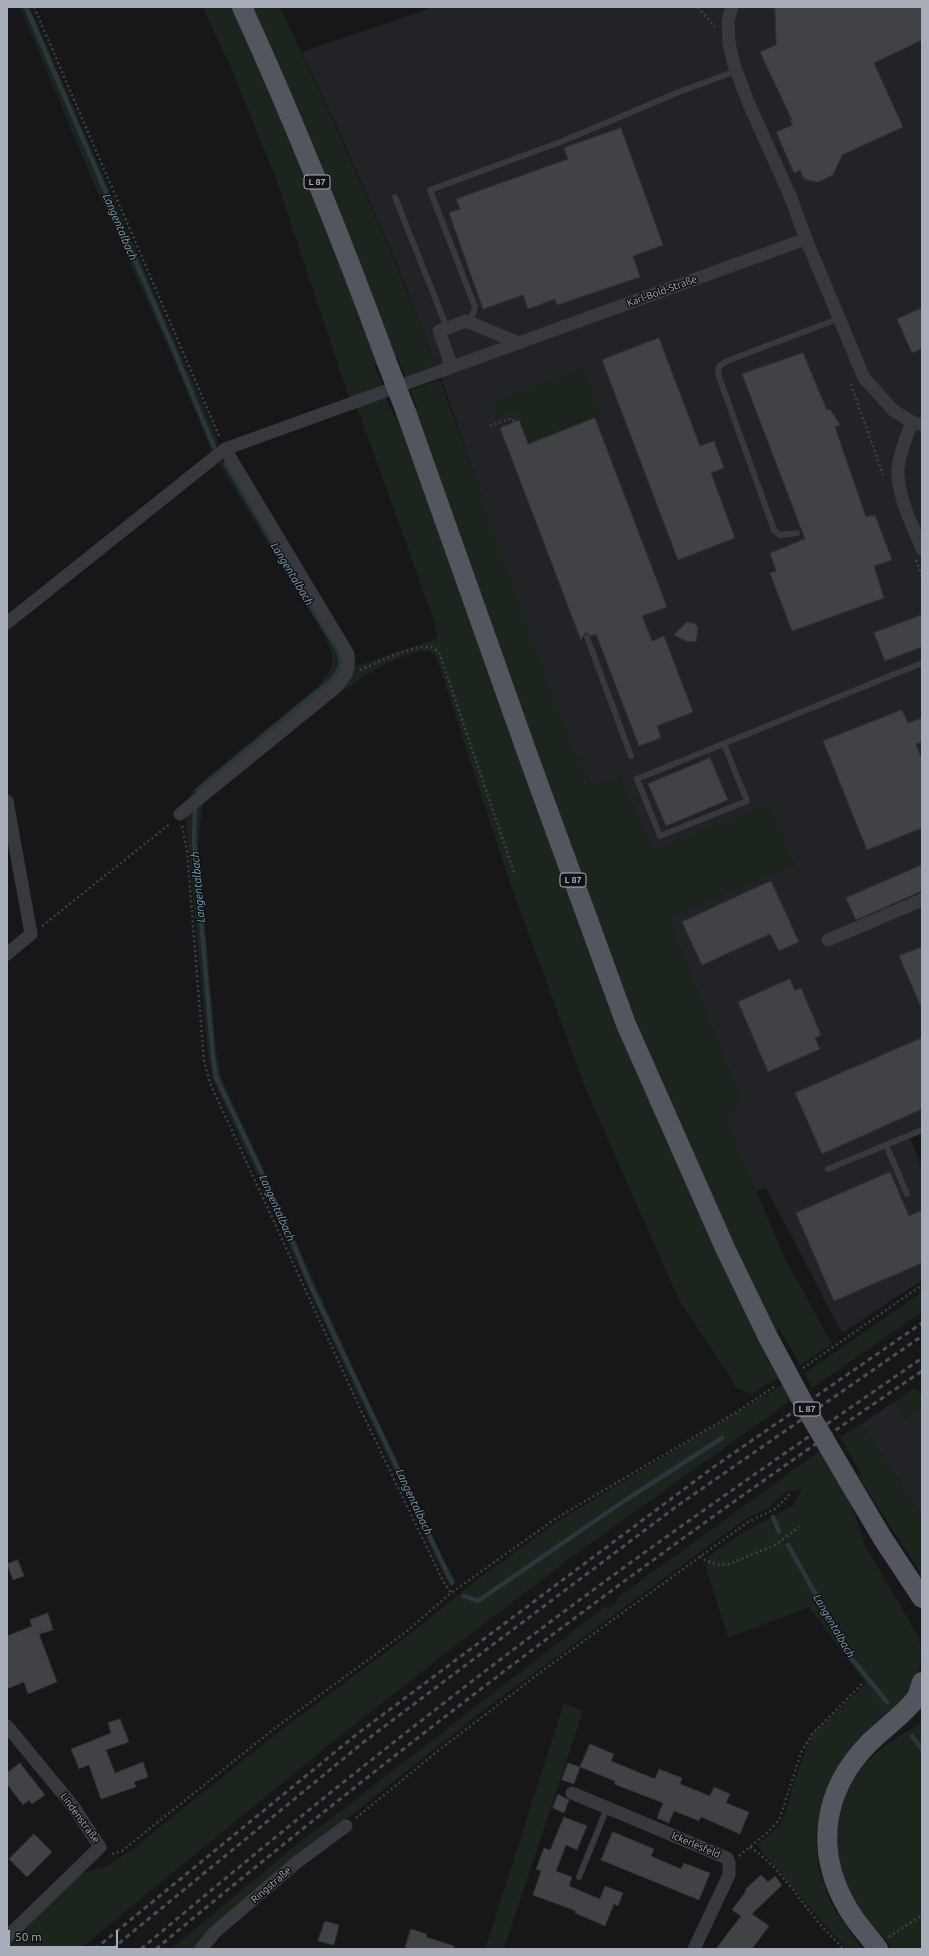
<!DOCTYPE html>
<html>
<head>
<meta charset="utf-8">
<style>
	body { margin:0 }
	#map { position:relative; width:929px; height:1956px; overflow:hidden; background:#171719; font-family:Ubuntu,sans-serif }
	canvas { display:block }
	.frame { position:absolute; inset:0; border:8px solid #a7aeba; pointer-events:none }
	.scale { position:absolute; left:8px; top:1930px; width:110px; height:18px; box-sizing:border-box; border:2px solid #a7aeba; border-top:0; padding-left:5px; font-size:12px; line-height:14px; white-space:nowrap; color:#a7aeba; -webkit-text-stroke:3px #121214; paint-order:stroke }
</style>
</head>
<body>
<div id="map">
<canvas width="929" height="1956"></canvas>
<div class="frame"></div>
<div class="scale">50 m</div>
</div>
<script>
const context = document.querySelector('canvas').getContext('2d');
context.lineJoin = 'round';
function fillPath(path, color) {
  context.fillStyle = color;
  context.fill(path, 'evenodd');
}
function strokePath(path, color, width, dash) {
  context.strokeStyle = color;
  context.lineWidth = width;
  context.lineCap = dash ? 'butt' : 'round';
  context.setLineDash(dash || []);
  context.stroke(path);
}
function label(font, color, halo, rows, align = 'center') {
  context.font = font + ' Ubuntu,sans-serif';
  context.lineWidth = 3;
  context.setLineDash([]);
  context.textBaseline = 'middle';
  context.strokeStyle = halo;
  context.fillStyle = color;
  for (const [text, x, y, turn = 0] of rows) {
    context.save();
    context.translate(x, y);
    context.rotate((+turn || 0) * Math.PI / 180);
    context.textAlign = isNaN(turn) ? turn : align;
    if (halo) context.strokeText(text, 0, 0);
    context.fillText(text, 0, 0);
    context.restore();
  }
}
fillPath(new Path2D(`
	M434,7H922V1133L910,1138L922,1168V1280L842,1333L766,1188L756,1191L725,1115L743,1104L668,917L794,865L770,803L654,850L620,776L593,786L573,748L508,572L437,366L399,269L345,145L302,52Z
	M894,1402L905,1419L922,1408V1517L862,1423Z`), '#222326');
fillPath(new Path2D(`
	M20,7H30L202,403L217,440L218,444L212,452L169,349L89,172Z
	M203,7H232L299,160L377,363L374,364L383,387L350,401L277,181L232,70Z
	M252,7H280C336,126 389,243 437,366L406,379L397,356L395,357Z
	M584,366L603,415L528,444L516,411L496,419L490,401Z
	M440,380L573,748L593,786L620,776L654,850L770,802L794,865L668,917L743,1104L725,1115L784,1257L832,1344L800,1365L780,1329L776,1331L740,1258L681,1127L640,1031L594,910L414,409L417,407L410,390Z
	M386,397L394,416L396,415L423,488L654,1111L728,1276L761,1340L759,1342L778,1378L751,1394L737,1388L678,1298L585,1087L509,880L437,659L431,651C391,652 354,685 321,706L351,679L356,666L438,638L434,621L357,407Z
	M225,460L342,651V676L189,801L191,792L205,779L316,688C336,666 336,664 325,636L218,462Z
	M203,801L198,847L216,1049L222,1079L356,1374L441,1555L456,1582L452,1583L447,1581L351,1381L213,1080L208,1056L186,821L188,814Z
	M922,1292V1312L812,1388L805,1373Z
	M782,1385L791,1400L581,1550L460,1642L326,1747L80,1949H7V1945L80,1874L109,1865L131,1850L279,1732L414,1631L474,1582L557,1522Z
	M915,1388L922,1395V1408L905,1419L894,1402Z
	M862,1423L922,1517V1575L857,1475L861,1473L840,1437Z
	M820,1451L839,1485L843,1483L847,1491L865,1545L919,1638C923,1663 919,1675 907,1696L822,1807L816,1833L818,1867L831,1904L862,1949H847L816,1915L757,1845L780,1825L786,1811L794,1782L812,1734L866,1684L809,1607L728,1638L706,1567L708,1557L745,1531L793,1506L802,1489L787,1491L767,1509L746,1519L719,1538L485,1709L310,1848L200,1949H171L290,1850L606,1606L608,1608L619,1600L617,1598Z
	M564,1703L583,1711L504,1949H485Z
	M922,1722V1949H894C877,1930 858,1913 847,1890C826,1847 838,1789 872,1757C886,1743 905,1733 922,1722Z`), '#1c251d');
strokePath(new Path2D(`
	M26,7L176,355L214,447
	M198,790L334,678L341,665L340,654L226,464
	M195,809L194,840L213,1057L216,1077L281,1213L310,1284L452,1583
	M773,1517L779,1532
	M788,1545L852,1659L887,1702
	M464,1596L478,1601L624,1501L722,1438
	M912,1736L922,1749`), '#2b373e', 4.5);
const building = new Path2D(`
	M775,7H922V40L874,63L903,127L842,155L833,175L818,182L804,179L800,170L794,173L776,132L793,125L790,121L792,120L760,52L776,45Z
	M621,128L663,245L633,256L640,277L557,305L555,299L528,309L523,295L483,309L449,213L460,209L456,199L568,159L564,148Z
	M922,308V349L912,353L897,319Z
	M659,338L700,446L714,441L724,468L711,473L735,538L678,560L602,360Z
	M803,353L827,410L830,409L840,425L835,427L866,517L875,515L892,560L874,566L884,598L792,631L770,573L776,571L770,553L805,539L742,374Z
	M595,418L667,607L642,616L652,641L664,636L693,712L657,726L661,738L639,746L596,634L591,636L588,633H585L581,640L500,428L519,420L528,444Z
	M922,615V647L885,661L874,633Z
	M687,622L695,624L698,628L696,642L686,641L674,635Z
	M902,710L908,723L922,718V742L916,744L922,760V828L867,850L823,741Z
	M710,758L728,800L666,826L648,784Z
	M922,865V891L856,920L846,898Z
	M771,881L799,942L779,951L770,934L702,965L682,922Z
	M922,947V1009L899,956Z
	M790,979L795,991L801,988L821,1035L815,1038L820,1049L768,1072L738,1002Z
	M922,1038V1109L822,1154L795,1093Z
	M890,1172L909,1216L922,1210V1263L834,1301L796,1213Z
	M18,1560L24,1576L13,1580L7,1564Z
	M48,1613L53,1630L39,1634L57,1682L28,1694L24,1682L7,1689V1636L32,1626L30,1620Z
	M120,1719L129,1742L106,1750L115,1773L143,1762L148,1777L134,1782L136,1787L101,1799L89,1765L79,1769L71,1749L111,1733L108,1723Z
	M590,1744L614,1754L611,1761L655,1779L659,1769L682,1778L680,1784L710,1796L714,1787L730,1794L726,1803L749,1812L740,1834L701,1817L699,1821L674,1811L669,1823L657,1818L663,1803L614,1784L615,1781L580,1767Z
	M20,1763L45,1795L32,1804L29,1800L23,1805L7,1784V1773Z
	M568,1763L580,1767L574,1784L562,1780Z
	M558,1794L569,1800L564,1813L553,1808Z
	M564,1817L587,1826L577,1850L566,1845L556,1871L572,1877L569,1886L600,1899L605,1886L623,1893L618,1906L614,1904L605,1926L575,1913L576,1911L533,1895L541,1871L536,1869L544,1848L550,1850Z
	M613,1832L654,1849L651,1856L681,1869L684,1863L710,1873L699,1900L601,1860Z
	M34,1834L52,1852L27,1877L9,1859Z
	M761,1875L768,1882L775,1876L782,1885L752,1914L769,1926L752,1949H716L741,1916L732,1910L746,1891L745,1890Z
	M325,1921L339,1925L334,1945L318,1941Z
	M411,1929L427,1934L426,1937L454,1946V1949H405Z`);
fillPath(building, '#404246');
strokePath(building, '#303135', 1);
strokePath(new Path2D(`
	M34,7L220,438
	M698,7L715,27
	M851,384L883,475
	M490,426L512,418L514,422
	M916,560L922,577
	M360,670C377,663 408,647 425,647C431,646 435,649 439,652L515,875
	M182,826L187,851L204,1061L210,1083L359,1406L443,1581L451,1593
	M42,926L171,823
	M803,1368L922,1285
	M700,1556L705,1560L718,1565L729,1564L775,1545L799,1527
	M356,1818L439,1750L545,1669L748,1522L775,1509L791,1493
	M750,1847C780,1868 796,1895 818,1922C826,1931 835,1940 844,1949
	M112,1854L122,1851L275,1728L406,1632L451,1593L555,1519L735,1413L775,1386
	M739,1856L768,1832L779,1820L801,1753L812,1734L862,1684
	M889,1937L922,1915`), '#3d4045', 2.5, [2, 3]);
strokePath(new Path2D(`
	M395,197L447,328
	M470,323L475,307L430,190L563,141L679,92L736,71
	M797,533L780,535L774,530L718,374L719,366L727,361L840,318
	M587,637L631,756
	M724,744L747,801L660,836L637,779L922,663
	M886,1145L907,1194
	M828,1169L922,1130
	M579,1877L607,1808`), '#37393e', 6);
strokePath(new Path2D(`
	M732,7L728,20L729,42L734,65L749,104L791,198L806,239L864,378L893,410L912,422L922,425
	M452,367L439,331L466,321L519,343
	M912,422C907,436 899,453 898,469C897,496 912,524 922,549
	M7,623L225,449L806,239
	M7,801L31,934L7,954
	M180,814L334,689C347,676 350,671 348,654L225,449
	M828,940L922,900
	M7,1726L73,1806L100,1847L7,1937
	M572,1793L727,1858L729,1863V1875L694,1949
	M201,1949L215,1932L297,1862L346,1826`), '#37393e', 13);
strokePath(new Path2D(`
	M242,7C295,123 342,240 386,360
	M406,412L530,761L626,1024L725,1248L768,1337
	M848,1480L883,1539L922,1598
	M878,1949C868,1935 855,1922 847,1907C814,1850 823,1790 869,1743C883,1729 906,1713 917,1697C919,1693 920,1687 922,1682`), '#53565e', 20);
strokePath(new Path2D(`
	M95,1949L357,1734L715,1466L922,1323
	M112,1949L365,1741L677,1506L922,1336
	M141,1949C314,1803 492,1661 676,1530C757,1472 840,1415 922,1358
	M156,1949C402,1744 657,1550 922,1371`), '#4a4d54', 3, [5, 4]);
strokePath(new Path2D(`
	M386,360L406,412
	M768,1337L807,1410L848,1480`), '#53565e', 20);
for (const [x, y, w] of [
	[317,182,26],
	[573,880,26],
	[807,1409,26]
]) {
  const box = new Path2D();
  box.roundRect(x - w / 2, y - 7, w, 14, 3);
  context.fillStyle = '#121214';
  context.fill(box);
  strokePath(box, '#a7aeba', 1);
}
label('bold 9px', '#a7aeba', null, [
	["L 87",317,182],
	["L 87",573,880],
	["L 87",807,1409]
]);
label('10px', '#a7aeba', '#121214', [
	["Karl-Bold-Straße",662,291,-20],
	["Lindenstraße",80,1818,54],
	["Ickerlesfeld",696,1845,23],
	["Ringstraße",271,1885,-41]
]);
label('italic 11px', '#7ba0b8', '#121214', [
	["Langentalbach",120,227,67],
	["Langentalbach",292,574,59],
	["Langentalbach",198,887,-95],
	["Langentalbach",277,1208,66],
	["Langentalbach",414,1502,65],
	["Langentalbach",834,1626,60]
]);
</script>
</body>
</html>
